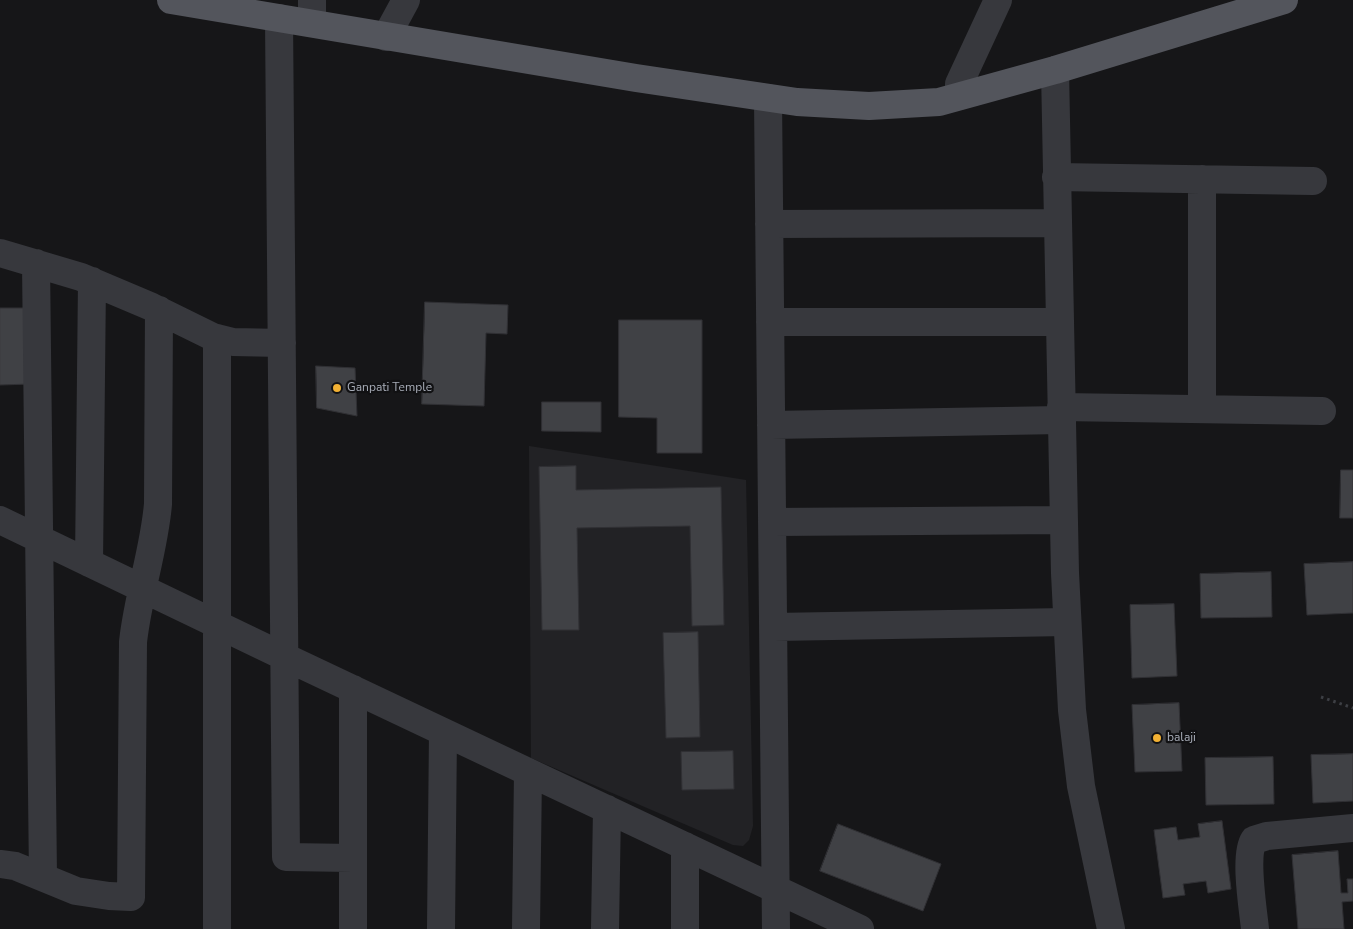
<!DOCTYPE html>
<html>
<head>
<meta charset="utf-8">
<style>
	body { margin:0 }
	canvas { display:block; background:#161618 }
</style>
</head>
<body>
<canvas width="1353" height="929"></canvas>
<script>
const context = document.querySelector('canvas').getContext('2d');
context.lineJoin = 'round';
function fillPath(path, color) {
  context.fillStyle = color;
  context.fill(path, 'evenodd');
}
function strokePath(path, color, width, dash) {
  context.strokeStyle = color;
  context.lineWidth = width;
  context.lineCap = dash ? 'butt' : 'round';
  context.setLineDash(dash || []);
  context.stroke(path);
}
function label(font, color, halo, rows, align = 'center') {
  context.font = font + ' "Nunito Sans",sans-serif';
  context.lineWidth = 4.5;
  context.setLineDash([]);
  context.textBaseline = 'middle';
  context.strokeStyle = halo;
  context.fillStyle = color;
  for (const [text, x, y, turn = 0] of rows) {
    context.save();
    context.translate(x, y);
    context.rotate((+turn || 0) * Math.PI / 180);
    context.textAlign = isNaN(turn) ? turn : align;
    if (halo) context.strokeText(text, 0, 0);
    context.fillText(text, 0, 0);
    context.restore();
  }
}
fillPath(new Path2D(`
	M529,446L746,480L753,826L749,840L743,846L733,845L531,758Z`), '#222225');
const building = new Path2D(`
	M425,302L508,305L507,334L486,333L484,406L422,404Z
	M0,308H31V384L0,385Z
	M619,320H702V453H657V418L619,417Z
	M316,366L355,368L357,416L317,408Z
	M542,402H601V432L542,431Z
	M576,466V490L721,487L724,625L692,626L690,526L577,528L579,630H542L539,467Z
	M1341,470H1353V518H1340Z
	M1353,562V613L1307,615L1304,564Z
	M1271,572L1272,617L1201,618L1200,574Z
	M1174,604L1177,676L1132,678L1130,605Z
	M698,632L700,737L666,738L663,633Z
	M1179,703L1182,771L1135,772L1132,705Z
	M733,751L734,789L682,790L681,752Z
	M1353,754V801L1313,803L1311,755Z
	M1273,757L1274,804L1206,805L1205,758Z
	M1222,821L1231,889L1208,893L1206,881L1183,884L1185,895L1163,898L1154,830L1176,827L1178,840L1200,837L1198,824Z
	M838,824L941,864L923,911L820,871Z
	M1338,851L1341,893H1348L1347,879H1353V901L1342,902L1344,929H1298L1292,855Z`);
fillPath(building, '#404145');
strokePath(building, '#303034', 1);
strokePath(new Path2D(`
	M1321,697L1353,708`), '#3d3f44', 3, [2.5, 4]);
strokePath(new Path2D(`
	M312,0V12
	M279,18L286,857L353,858
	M386,37L406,0
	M1055,70L1065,573L1072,710L1081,786L1111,929
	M959,96V84L998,0
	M768,98L776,929
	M1056,177L1313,181
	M1202,179V409
	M769,224L1056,223
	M0,253L81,277L152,307L213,337L233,342L282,343
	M36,263L43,877
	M770,322H1059
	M1061,407L1322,411
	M771,425L1061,420
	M0,520L285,657L860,929
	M772,522L1064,520
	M89,563L92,281
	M774,627L1067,622
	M353,689V929
	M0,864L15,866L76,891L109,896L131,897L133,642C138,595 154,551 158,504L159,310
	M217,929V338
	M441,929L443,732
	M526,929L528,772
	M605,929L607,809
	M685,929V846
	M1255,929C1253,909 1244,855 1254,840L1267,836L1353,828`), '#37383d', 28);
strokePath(new Path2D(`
	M171,0L636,78L797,102L869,106L939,102L1055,70L1284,0`), '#53555c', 28);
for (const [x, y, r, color] of [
	[337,388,5,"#f2b134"],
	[1157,738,5,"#f2b134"]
]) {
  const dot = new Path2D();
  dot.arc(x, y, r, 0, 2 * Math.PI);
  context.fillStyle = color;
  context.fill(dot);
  strokePath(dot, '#111113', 2);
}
label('12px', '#a8adb8', '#111113', [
	["Ganpati Temple",347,388],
	["balaji",1167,738]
], 'left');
</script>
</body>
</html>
